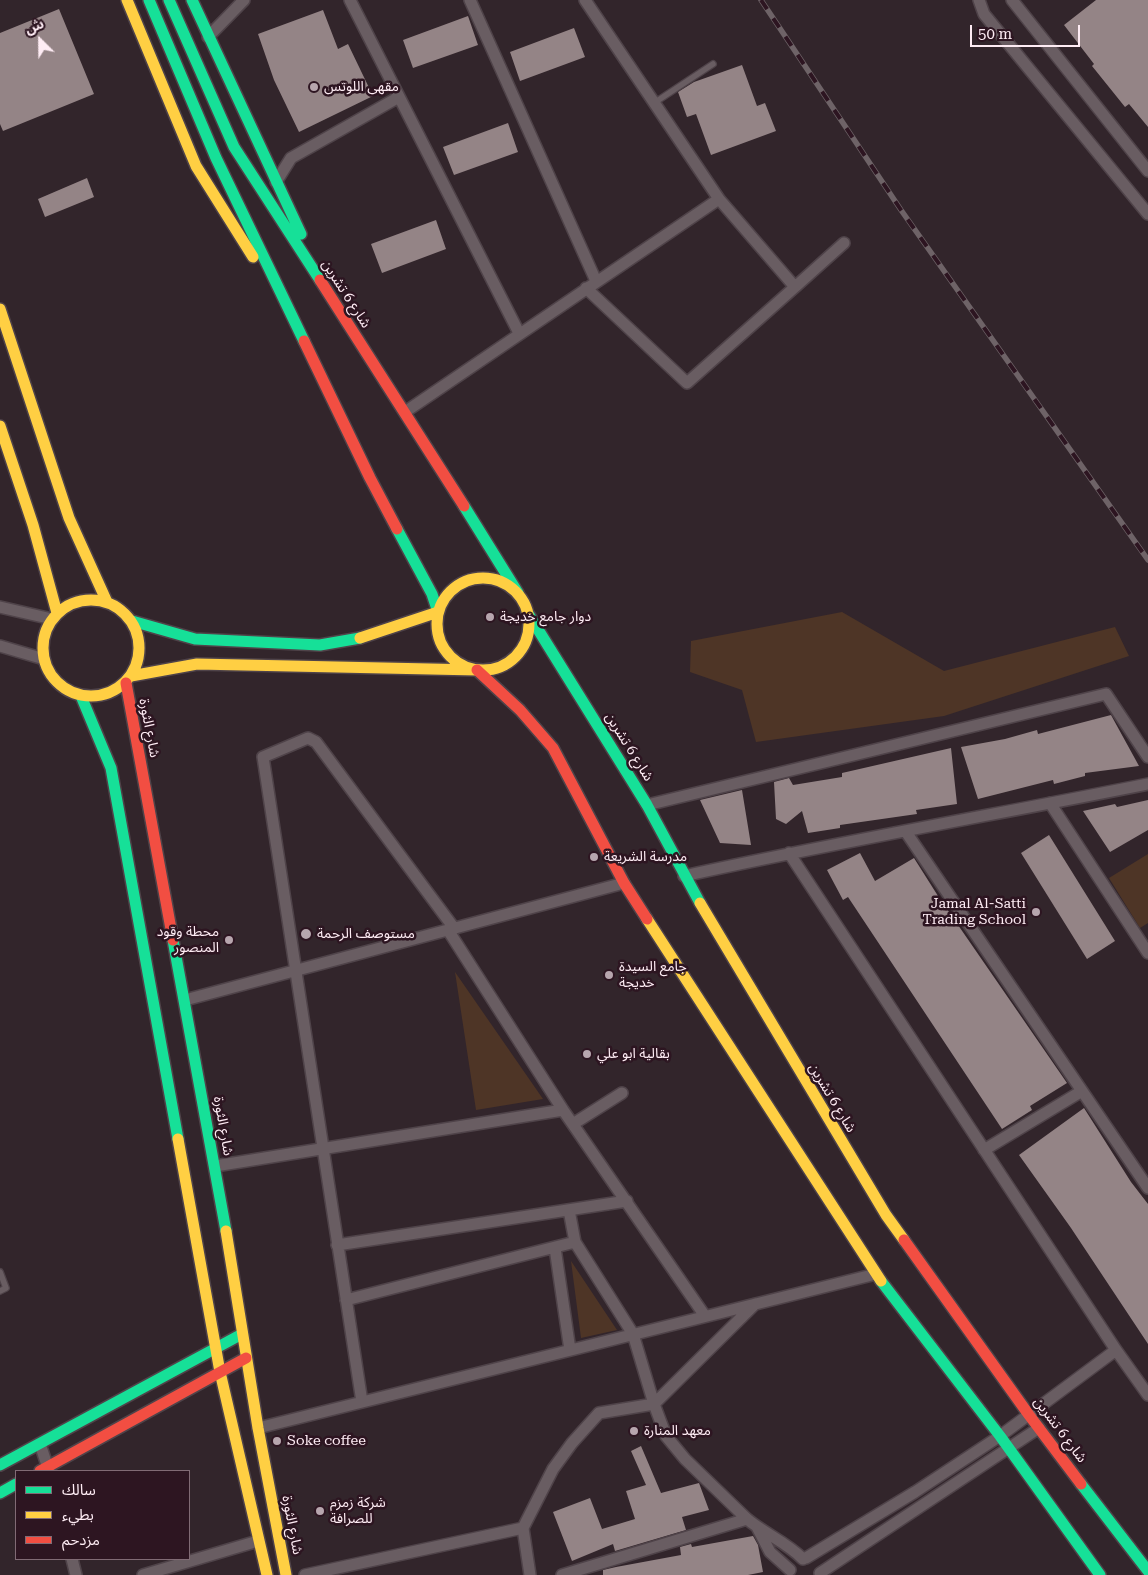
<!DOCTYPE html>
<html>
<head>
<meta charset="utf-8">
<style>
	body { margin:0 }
	#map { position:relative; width:1148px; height:1575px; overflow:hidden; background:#32252b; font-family:"Roboto Serif","Noto Sans Arabic",serif }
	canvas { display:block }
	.legend { position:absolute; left:15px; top:1470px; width:175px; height:90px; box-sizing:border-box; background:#2d1521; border:1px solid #816b75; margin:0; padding:6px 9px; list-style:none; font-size:15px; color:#feecf4 }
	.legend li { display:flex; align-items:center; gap:10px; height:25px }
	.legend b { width:25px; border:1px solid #816b75 }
	.north { position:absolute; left:15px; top:15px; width:50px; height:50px; -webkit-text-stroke:4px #2d1521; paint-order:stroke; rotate:337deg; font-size:14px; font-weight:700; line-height:20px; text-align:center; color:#feecf4 }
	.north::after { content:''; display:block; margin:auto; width:18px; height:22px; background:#feecf4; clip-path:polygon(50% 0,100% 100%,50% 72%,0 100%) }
	.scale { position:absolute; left:970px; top:25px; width:110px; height:22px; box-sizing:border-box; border:2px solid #feecf4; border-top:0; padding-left:6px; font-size:15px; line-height:18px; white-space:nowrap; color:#feecf4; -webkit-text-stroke:4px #2d1521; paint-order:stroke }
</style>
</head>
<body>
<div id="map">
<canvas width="1148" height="1575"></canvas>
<ul class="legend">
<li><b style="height:6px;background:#16e098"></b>سالك</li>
<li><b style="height:6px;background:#ffcf43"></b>بطيء</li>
<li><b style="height:6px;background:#f24e42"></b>مزدحم</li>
</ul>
<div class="north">ش</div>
<div class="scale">50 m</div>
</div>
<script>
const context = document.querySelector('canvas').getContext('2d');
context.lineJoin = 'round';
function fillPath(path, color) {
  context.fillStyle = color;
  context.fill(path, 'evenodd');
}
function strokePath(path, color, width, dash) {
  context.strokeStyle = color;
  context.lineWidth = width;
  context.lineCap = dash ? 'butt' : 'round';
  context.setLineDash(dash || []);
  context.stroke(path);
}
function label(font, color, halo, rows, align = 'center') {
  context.font = font + ' "Roboto Serif","Noto Sans Arabic",serif';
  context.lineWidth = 5;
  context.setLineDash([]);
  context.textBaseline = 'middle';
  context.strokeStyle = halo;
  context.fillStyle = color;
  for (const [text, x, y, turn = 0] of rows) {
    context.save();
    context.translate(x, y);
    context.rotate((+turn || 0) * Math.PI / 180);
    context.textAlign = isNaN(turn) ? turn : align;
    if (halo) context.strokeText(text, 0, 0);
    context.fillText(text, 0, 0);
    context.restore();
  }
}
fillPath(new Path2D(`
	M842,612L944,671L1115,627L1129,656L944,716L756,742L742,690L690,672L691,641Z
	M1148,854V923L1140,928L1109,878Z
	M455,972L543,1099L476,1110Z
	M571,1261L617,1330L581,1338Z`), '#4e3526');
fillPath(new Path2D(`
	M1096,0H1148V127L1129,104L1125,107L1092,66L1094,64L1064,25Z
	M59,9L94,94L3,131L0,124V33Z
	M323,10L338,49L348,44L373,96L299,132L274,80L258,34Z
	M468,16L478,45L413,68L403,40Z
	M574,28L585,57L520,81L510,52Z
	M742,65L757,106L765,103L776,131L711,155L696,114L687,117L678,92L694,82Z
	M508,123L518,152L454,175L443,147Z
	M87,178L94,197L45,217L38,199Z
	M436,220L446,249L382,273L371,244Z
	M1111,715L1139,766L1085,773V776L1054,784L1053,780L978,799L961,747L1005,739L1037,730L1038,734Z
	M951,748L957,804L916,810L917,814L840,825V828L808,833L802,811L786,824L776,819L774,782L789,778L793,785L842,777V773Z
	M742,790L751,845L720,843L700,800Z
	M1148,800V830L1110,852L1083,811L1115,804L1117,807Z
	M1049,835L1115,941L1087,959L1021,853Z
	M860,853L875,881L914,858L938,896L1067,1083L1030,1106L1032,1110L1002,1129L848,897L843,900L827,870Z
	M1084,1108L1131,1182L1148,1204V1344L1071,1228L1019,1155Z
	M641,1446L661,1493L699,1483L709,1510L682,1517L686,1530L615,1551L613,1544L572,1561L553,1512L590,1498L602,1529L635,1519L626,1491L646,1485L631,1451Z
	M753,1536L758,1545L763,1572L748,1575H603V1570L616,1567L681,1555L680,1547L691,1544L692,1547Z`), '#948486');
const lane = new Path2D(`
	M654,103L713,64
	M0,1272L6,1288L0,1291`);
const street = new Path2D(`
	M350,0L519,333
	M470,0L596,281
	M979,0L984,14L1148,214
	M1012,0L1148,171
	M208,37L244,0
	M276,182L291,158L399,97
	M795,287L844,243
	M586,288L687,383L795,287L719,199
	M405,412L719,199L585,0
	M0,607L52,619
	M0,646L44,659
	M1050,803L1148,953
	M647,805L1106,694L1148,757
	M906,832L1148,1188
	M789,853L1116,1350L1148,1395
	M684,876C838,842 993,815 1148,784
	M448,930L563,1110L705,1316
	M185,1000L624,883
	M573,1124L622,1093
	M984,1150L1082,1091
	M215,1166L563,1110
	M337,1245L627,1201
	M555,1248L570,1350
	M346,1300L575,1242
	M755,1304L654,1404L666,1436L685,1459L747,1519C765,1534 786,1542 803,1559
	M362,1402L263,757L308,738L316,742L454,928
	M258,1428L876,1274
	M40,1444L49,1471
	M757,1527L770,1552L790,1570
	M806,1558L915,1492L1000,1436L1116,1350
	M72,1559L76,1575
	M820,1573L1039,1428
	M143,1575L258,1541
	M305,1575L523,1528
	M530,1575L523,1528L553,1469L572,1443L599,1413L654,1404L633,1334L575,1242L569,1210
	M562,1575L747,1519`);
const fast = new Path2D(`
	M149,0L216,158L304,341
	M169,0L234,147L320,280
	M192,0L301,234
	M464,506L518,593
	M397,529L432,594L438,612
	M529,615L647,805L700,903
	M132,621L195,639L320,645L360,638
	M81,696L111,768L178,1139
	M173,940L226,1231
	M881,1281L1000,1436L1100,1575
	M0,1465L242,1334
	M1081,1484L1148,1571
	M0,1493L16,1484`);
const slow = new Path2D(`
	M127,0L196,166L253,257
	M0,309L69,518L107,602
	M0,426L33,525L57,613
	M437 624a46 46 0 1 1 92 0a46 46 0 1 1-92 0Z
	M43 648a48 48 0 1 1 96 0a48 48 0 1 1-96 0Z
	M360,638L438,612
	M131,676L197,664L477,670
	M700,903L886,1215L904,1240
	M647,919L881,1281
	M178,1139L220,1372L267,1575
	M226,1231L258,1428L286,1575`);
const jam = new Path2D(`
	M320,280L464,506
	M304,341L370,478L397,529
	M477,670L520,710L553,748L624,883L647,919
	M126,683L173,940
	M904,1240L1029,1415L1081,1484
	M40,1471L246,1358`);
strokePath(lane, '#4f4349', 8);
strokePath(street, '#4f4349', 14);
strokePath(fast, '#4f4349', 14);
strokePath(slow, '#4f4349', 14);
strokePath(jam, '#4f4349', 14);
strokePath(lane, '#695d62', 5.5);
strokePath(street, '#695d62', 11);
strokePath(fast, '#16e098', 11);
strokePath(slow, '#ffcf43', 11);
strokePath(jam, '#f24e42', 11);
const rail = new Path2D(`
	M761,0L901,210L1148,560`);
strokePath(rail, '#6e6367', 5.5);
strokePath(rail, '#2d1521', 4, [11]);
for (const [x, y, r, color] of [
	[314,87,5,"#b7a6ae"],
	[490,617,5,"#b7a6ae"],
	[594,857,5,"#b7a6ae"],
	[1036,912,5,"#b7a6ae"],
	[306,934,6,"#b7a6ae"],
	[229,940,5,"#b7a6ae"],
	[609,975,5,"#b7a6ae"],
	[587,1054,5,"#b7a6ae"],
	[634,1431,5,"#b7a6ae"],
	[277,1441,5,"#b7a6ae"],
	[320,1511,5,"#b7a6ae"]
]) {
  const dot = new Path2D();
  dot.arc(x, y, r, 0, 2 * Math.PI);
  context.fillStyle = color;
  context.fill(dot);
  strokePath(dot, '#2d1521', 2);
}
label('14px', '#feecf4', '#2d1521', [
	["مقهى اللوتس",324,87],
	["دوار جامع خديجة",500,617],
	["مدرسة الشريعة",604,857],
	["Jamal Al-Satti",1026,904,"right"],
	["Trading School",1026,920,"right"],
	["محطة وقود",219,932,"right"],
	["المنصور",219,948,"right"],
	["مستوصف الرحمة",317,934],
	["جامع السيدة",619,967],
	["خديجة",619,983],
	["بقالية ابو علي",597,1054],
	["معهد المنارة",644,1431],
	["Soke coffee",287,1441],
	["شركة زمزم",330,1503],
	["للصرافة",330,1519]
], 'left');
label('14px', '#feecf4', '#2d1521', [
	["شارع 6 تشرين",346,294,57],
	["شارع الثورة",149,728,79],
	["شارع 6 تشرين",629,747,58],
	["شارع 6 تشرين",832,1098,59],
	["شارع الثورة",223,1126,80],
	["شارع 6 تشرين",1060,1430,53],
	["شارع الثورة",292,1525,79]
]);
</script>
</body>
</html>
